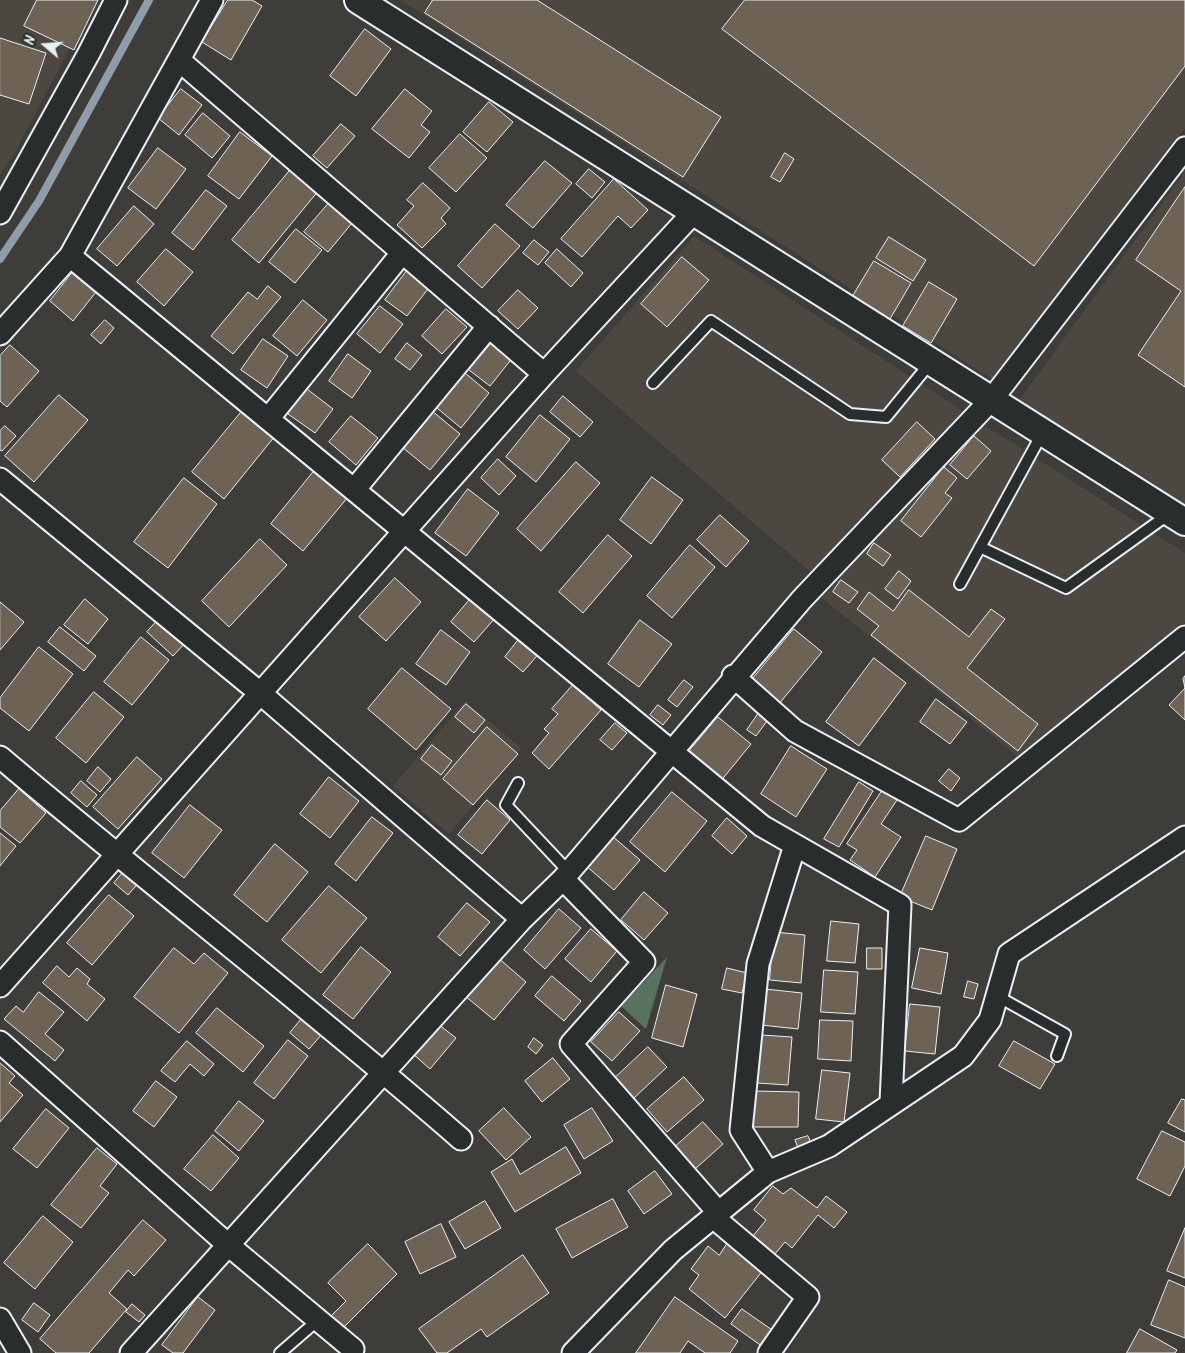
<!DOCTYPE html>
<html>
<head>
<meta charset="utf-8">
<style>
	body { margin:0 }
	#map { position:relative; width:1185px; height:1353px; overflow:hidden; background:#3e3d39; font-family:Kalam,sans-serif }
	canvas { display:block }
	.north { position:absolute; left:20px; top:20px; width:50px; height:50px; -webkit-text-stroke:4px #2a2d2e; paint-order:stroke; rotate:288deg; font-size:14px; font-weight:700; line-height:20px; text-align:center; color:#e8f1f8 }
	.north::after { content:''; display:block; margin:auto; width:18px; height:22px; background:#e8f1f8; clip-path:polygon(50% 0,100% 100%,50% 72%,0 100%) }
</style>
</head>
<body>
<div id="map">
<canvas width="1185" height="1353"></canvas>
<div class="north">N</div>
</div>
<script>
const context = document.querySelector('canvas').getContext('2d');
context.lineJoin = 'round';
function fillPath(path, color) {
  context.fillStyle = color;
  context.fill(path, 'evenodd');
}
function strokePath(path, color, width, dash) {
  context.strokeStyle = color;
  context.lineWidth = width;
  context.lineCap = dash ? 'butt' : 'round';
  context.setLineDash(dash || []);
  context.stroke(path);
}
fillPath(new Path2D(`
	M0,0H95L14,154L0,175Z
	M401,0H1185V128L992,379Z
	M1185,171V507L1019,401Z
	M694,236L963,411L813,574L576,371Z
	M981,423L1185,553V622L1022,760L822,598Z
	M465,701L521,748L449,834L393,786Z`), '#4c4841');
fillPath(new Path2D(`
	M667,957L646,1029L621,1006Z`), '#58725f');
strokePath(new Path2D(`
	M0,259L39,201L149,0`), '#8e9da9', 8);
const building = new Path2D(`
	M37,0H98L74,50L24,26Z
	M228,0H252L262,6L231,60L202,42Z
	M433,0H537L721,117L683,177L425,13Z
	M745,0H1185V66L1034,266L722,29Z
	M365,29L391,49L356,96L330,76Z
	M0,38L46,53L29,104L0,95Z
	M181,89L202,105L179,135L158,118Z
	M405,89L432,111L421,125L430,132L409,158L372,129Z
	M489,102L513,122L487,152L463,132Z
	M203,113L230,136L212,158L185,135Z
	M341,124L355,136L327,168L313,156Z
	M240,132L272,156L239,199L208,176Z
	M460,134L487,158L456,192L429,168Z
	M158,148L186,169L156,209L128,188Z
	M785,153L794,159L780,182L771,177Z
	M545,161L572,183L533,228L506,205Z
	M292,168L319,190L259,263L232,240Z
	M589,169L605,182L592,198L576,184Z
	M614,179L648,210L631,228L618,216L582,257L561,239Z
	M423,183L450,208L441,218L446,224L422,248L397,225L414,206L407,200Z
	M1185,187V387L1138,355L1181,291L1136,260Z
	M206,190L227,206L193,250L172,233Z
	M329,203L352,223L328,252L304,232Z
	M134,206L154,224L117,266L97,249Z
	M495,224L520,246L482,288L458,266Z
	M296,229L322,250L295,283L269,262Z
	M889,237L926,260L913,281L876,258Z
	M534,240L549,252L538,265L523,253Z
	M166,249L193,272L164,306L137,282Z
	M557,249L583,273L571,287L545,263Z
	M682,257L709,280L667,327L641,304Z
	M874,261L911,283L890,319L853,296Z
	M409,268L431,285L407,316L385,300Z
	M73,272L96,292L73,321L50,301Z
	M929,282L957,299L931,343L903,326Z
	M268,286L281,297L233,354L211,336L248,292L257,299Z
	M518,290L538,308L518,329L498,311Z
	M303,300L327,320L297,356L273,336Z
	M380,306L403,324L380,353L357,334Z
	M446,309L467,327L442,354L422,336Z
	M105,320L114,328L101,344L91,335Z
	M263,339L288,356L267,388L241,370Z
	M494,340L514,356L490,386L469,370Z
	M407,343L422,355L410,370L395,359Z
	M10,345L39,371L7,407L0,401V356Z
	M348,354L371,371L352,398L329,381Z
	M465,373L489,393L461,428L437,408Z
	M307,389L333,409L315,433L288,414Z
	M59,395L88,420L34,482L5,456Z
	M563,396L593,422L580,437L550,412Z
	M243,410L275,436L224,499L192,472Z
	M432,411L460,434L430,470L402,447Z
	M540,415L570,439L536,482L506,457Z
	M351,416L378,438L356,465L329,442Z
	M917,422L935,439L900,477L882,460Z
	M5,426L16,436L2,451L0,450V431Z
	M974,436L991,451L967,479L950,465Z
	M498,459L516,476L499,495L481,478Z
	M576,462L600,483L541,551L517,529Z
	M944,467L957,478L945,493L952,498L921,537L901,521Z
	M315,470L348,497L303,551L271,524Z
	M652,477L683,500L651,544L620,520Z
	M184,478L217,504L168,568L134,542Z
	M468,489L499,513L466,556L435,533Z
	M720,515L749,541L726,567L697,540Z
	M608,535L632,556L583,613L559,592Z
	M260,539L287,565L229,627L202,601Z
	M874,543L891,555L883,566L867,554Z
	M690,545L715,567L672,618L647,596Z
	M899,571L911,581L898,599L885,589Z
	M395,578L421,602L386,641L359,617Z
	M841,580L858,592L849,603L833,592Z
	M909,590L969,637L991,609L1005,619L967,668L1038,724L1018,751L871,635L879,626L857,609L869,592L893,611Z
	M472,597L496,617L474,642L451,622Z
	M85,599L108,619L88,644L64,625Z
	M0,602L24,622L0,650Z
	M161,617L186,642L173,656L147,632Z
	M640,620L672,644L639,687L608,664Z
	M60,627L96,656L84,671L48,642Z
	M794,629L822,652L778,705L750,682Z
	M441,630L470,652L446,685L416,664Z
	M523,634L542,650L523,672L505,657Z
	M141,637L169,660L132,705L104,682Z
	M39,647L73,674L29,731L0,708V698Z
	M874,658L906,683L859,746L826,722Z
	M402,668L451,709L416,750L368,709Z
	M1185,676V720L1169,705L1185,688L1183,679Z
	M684,680L693,687L677,707L668,700Z
	M573,685L601,710L549,769L532,753L549,733L544,729L558,714L552,709Z
	M94,692L124,717L86,763L56,738Z
	M936,699L967,722L950,744L920,722Z
	M466,704L485,720L474,733L455,717Z
	M658,705L671,715L663,725L650,715Z
	M758,714L767,721L756,736L747,730Z
	M718,717L751,744L720,782L686,755Z
	M615,723L627,733L612,750L600,740Z
	M487,727L518,754L473,805L443,779Z
	M432,745L452,761L441,775L421,759Z
	M791,746L827,769L796,817L761,794Z
	M137,757L162,779L118,829L93,807Z
	M98,767L111,779L100,792L87,781Z
	M949,769L960,778L951,791L939,781Z
	M329,777L359,801L330,838L300,814Z
	M81,781L97,795L87,807L71,793Z
	M859,782L873,791L839,847L824,839Z
	M19,789L46,813L20,843L0,827V811Z
	M882,791L897,800L881,824L901,837L875,877L850,860L857,850L847,844Z
	M672,792L707,821L665,872L630,842Z
	M487,800L510,820L482,854L458,835Z
	M190,805L222,830L184,878L152,853Z
	M372,817L393,833L356,881L335,864Z
	M727,818L747,836L732,854L712,836Z
	M0,833L16,846L0,866Z
	M611,835L640,860L614,890L585,865Z
	M926,836L957,849L932,910L900,897Z
	M275,844L308,872L267,922L234,895Z
	M127,868L141,880L128,895L114,883Z
	M329,886L367,918L321,973L282,940Z
	M644,892L668,913L644,940L621,920Z
	M109,895L134,916L92,965L67,943Z
	M467,903L490,922L460,956L438,937Z
	M559,909L581,928L545,969L524,950Z
	M831,921L859,924L855,963L827,961Z
	M591,929L617,951L591,982L565,959Z
	M774,932L805,935L801,983L770,980Z
	M361,947L391,972L353,1019L323,995Z
	M174,948L194,964L204,953L228,973L179,1033L134,997Z
	M867,948H882V969H867Z
	M920,948L948,953L941,994L912,988Z
	M496,956L526,982L494,1020L464,995Z
	M57,966L69,977L77,968L90,979L87,984L105,999L87,1021L43,983Z
	M727,968L747,973L742,993L722,989Z
	M824,970L858,972L855,1014L821,1012Z
	M552,976L581,1001L564,1021L535,996Z
	M968,981L978,984L974,999L964,997Z
	M666,985L697,994L683,1047L652,1038Z
	M765,989L802,993L798,1029L761,1025Z
	M39,992L64,1012L45,1034L64,1050L55,1061L4,1019L16,1006L23,1012Z
	M910,1004L940,1007L935,1054L905,1051Z
	M217,1008L264,1046L243,1072L196,1033Z
	M619,1012L640,1031L612,1061L591,1042Z
	M304,1016L323,1033L309,1049L290,1033Z
	M820,1020L853,1021L851,1061L818,1059Z
	M438,1024L456,1038L430,1069L412,1053Z
	M761,1035L792,1037L788,1085L757,1083Z
	M534,1038L543,1045L536,1054L528,1047Z
	M288,1040L308,1056L274,1099L254,1083Z
	M187,1041L214,1064L204,1076L190,1064L175,1082L161,1071Z
	M1014,1041L1055,1064L1040,1089L999,1066Z
	M648,1047L667,1067L634,1098L615,1078Z
	M553,1058L570,1079L542,1102L525,1081Z
	M0,1063L15,1076L9,1083L23,1095L0,1122Z
	M822,1070L850,1073L844,1122L816,1119Z
	M684,1077L704,1100L667,1132L647,1109Z
	M156,1081L177,1097L154,1127L133,1111Z
	M753,1091L799,1092L798,1127H753Z
	M1182,1099L1185,1100V1132L1168,1123Z
	M239,1101L264,1121L239,1151L215,1131Z
	M504,1108L531,1137L506,1160L479,1131Z
	M592,1108L613,1141L584,1159L564,1125Z
	M46,1109L69,1128L37,1168L13,1149Z
	M703,1122L723,1144L695,1169L676,1146Z
	M1162,1131L1185,1142V1166L1170,1196L1137,1179Z
	M213,1135L239,1158L211,1191L184,1169Z
	M808,1136L811,1143L798,1148L795,1140Z
	M566,1147L581,1173L515,1212L491,1172L512,1159L520,1174Z
	M97,1148L117,1164L100,1186L109,1193L81,1228L51,1205Z
	M655,1171L672,1194L644,1214L628,1191Z
	M773,1186L783,1194L791,1188L817,1208L826,1196L847,1212L834,1228L818,1215L792,1248L785,1242L775,1254L753,1236L766,1220L754,1210Z
	M613,1199L628,1227L572,1258L556,1229Z
	M485,1201L501,1228L465,1249L449,1222Z
	M43,1216L73,1242L35,1289L4,1263Z
	M143,1220L166,1240L134,1276L128,1270L109,1293L127,1309L89,1353H56L40,1339Z
	M441,1224L456,1257L420,1274L405,1242Z
	M1185,1228V1278L1167,1271Z
	M729,1241L764,1269L725,1318L689,1289L699,1275L691,1269L708,1246L719,1255Z
	M368,1244L397,1274L343,1328L331,1316L346,1301L328,1283Z
	M523,1255L549,1293L487,1337L481,1329L447,1353H437L419,1329Z
	M1169,1280L1185,1287V1338L1151,1325Z
	M198,1297L215,1310L183,1353H173L162,1345Z
	M675,1297L738,1341L730,1353H705L688,1341L680,1353H636Z
	M34,1303L50,1315L38,1332L22,1320Z
	M132,1304L145,1315L139,1322L126,1312Z
	M742,1309L775,1332L763,1347L731,1324Z
	M1140,1329L1177,1350L1175,1353H1127Z`);
fillPath(building, '#6d6254');
strokePath(building, '#e8f1f8', 1);
const service = new Path2D(`
	M653,383L711,321L850,414L886,417L931,362
	M980,547L1066,588L1169,514
	M960,584L1043,432
	M518,783L506,805L569,872
	M997,996L1065,1034L1057,1056
	M280,1353L318,1320`);
const minor = new Path2D(`
	M180,61L544,374
	M0,213L89,53L116,0
	M70,256L762,826L900,905L891,1102
	M0,334L70,256L212,0
	M268,419L402,253
	M0,479L260,693L522,919
	M354,490L489,326
	M733,676L795,731L959,820L1185,637
	M0,757C152,886 311,1008 461,1139
	M563,879L644,962L571,1044L718,1212
	M0,986L544,374L694,212
	M0,1042L227,1244L353,1349
	M768,1172L741,1130L758,964L795,845
	M713,1217L808,1297L769,1353
	M0,1319L20,1353
	M131,1353L384,1072L522,919L563,879L802,599L992,399L1185,148
	M573,1353L673,1250L768,1172L829,1146L963,1056L990,1020L1009,954L1185,837`);
const tertiary = new Path2D(`
	M358,0L1185,522`);
strokePath(service, '#e8f1f8', 14);
strokePath(minor, '#e8f1f8', 25);
strokePath(tertiary, '#e8f1f8', 30);
strokePath(service, '#2a2d2e', 10);
strokePath(minor, '#2a2d2e', 21);
strokePath(tertiary, '#2a2d2e', 26);
</script>
</body>
</html>
